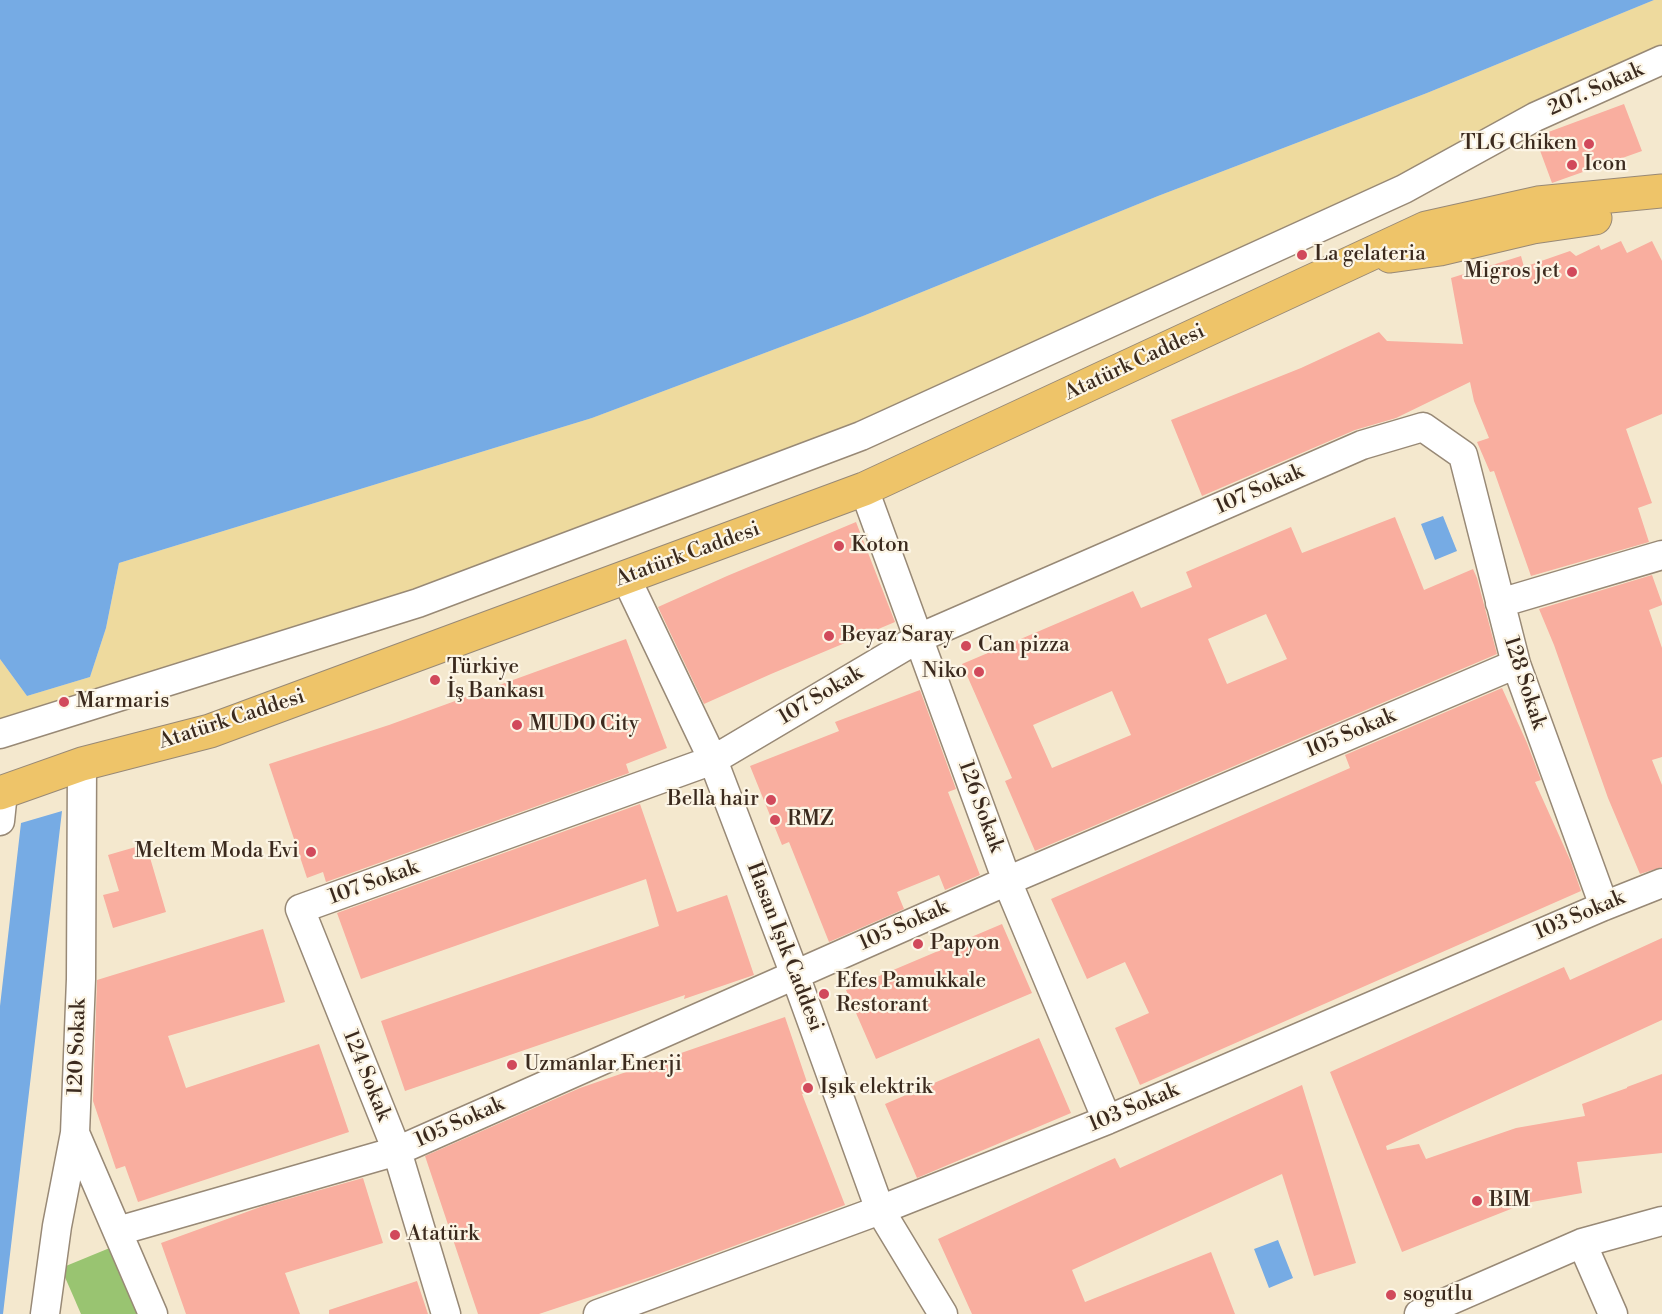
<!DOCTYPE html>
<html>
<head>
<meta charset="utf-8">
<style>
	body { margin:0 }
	canvas { display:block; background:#f4e8ce }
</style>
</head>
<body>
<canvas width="1662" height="1314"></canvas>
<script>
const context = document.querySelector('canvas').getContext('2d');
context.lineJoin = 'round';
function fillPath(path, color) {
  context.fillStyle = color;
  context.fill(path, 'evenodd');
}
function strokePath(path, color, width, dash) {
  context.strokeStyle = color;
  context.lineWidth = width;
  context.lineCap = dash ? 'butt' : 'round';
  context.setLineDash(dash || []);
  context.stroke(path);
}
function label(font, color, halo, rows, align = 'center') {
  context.font = font + ' "Libre Bodoni",serif';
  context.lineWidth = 4.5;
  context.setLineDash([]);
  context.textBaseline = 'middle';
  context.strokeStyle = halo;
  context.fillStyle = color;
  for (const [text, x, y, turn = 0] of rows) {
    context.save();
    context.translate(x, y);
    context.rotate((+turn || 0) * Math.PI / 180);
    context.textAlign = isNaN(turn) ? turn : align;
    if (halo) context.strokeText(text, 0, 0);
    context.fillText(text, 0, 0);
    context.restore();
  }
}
fillPath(new Path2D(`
	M117,1245L146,1314H81L61,1268Z`), '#99c471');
fillPath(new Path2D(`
	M1654,0H1662V60L861,436L0,734V659L27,696L90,677L106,628L119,563L592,418L863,316L1158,196L1427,93Z`), '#eeda9e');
fillPath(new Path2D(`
	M0,0H1654L1427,93L1158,196L863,316L592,418L119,563L106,628L90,677L27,696L0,659Z
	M1443,516L1457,551L1435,560L1421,524Z
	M62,811L3,1314H0V1006L21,823Z
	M1278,1240L1293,1278L1269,1288L1254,1249Z`), '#76abe4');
fillPath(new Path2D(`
	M1624,104L1642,151L1552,183L1535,137Z
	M1621,241L1627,253L1652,241L1662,261V414L1626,429L1652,503L1638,508L1649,542L1531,576L1494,471L1490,472L1477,442L1489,438L1474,401L1470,382L1396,418L1355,430L1202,496L1171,420L1301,368L1379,332L1387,341L1463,344L1451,278L1521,256L1524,267L1570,251L1576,256L1599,245L1601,250Z
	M1395,517L1424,590L1473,569L1477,578L1497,654L1035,851L1005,781L1012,778L962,664L1133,591L1141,608L1192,587L1186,572L1291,527L1302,553ZM1266,614L1287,659L1227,684L1208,639ZM1112,691L1131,735L1052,768L1033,725Z
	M856,522L895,622L771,674L704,704L658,607L727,576Z
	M1652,575L1662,603V605L1649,610L1662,648V757L1652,760L1662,785V867L1640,874L1608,798L1554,645L1539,609Z
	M626,639L667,748L626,764L629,773L326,882L323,872L307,878L269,764L389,725Z
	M1502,688L1527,743L1541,780L1535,782L1571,862L1581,891L1140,1085L1115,1028L1149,1013L1125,962L1087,979L1051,899L1350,768L1345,755Z
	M920,690L956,789L948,792L980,875L945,890L939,875L897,892L904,909L829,942L789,842L782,845L750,766L839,731L835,722Z
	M640,804L677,912L727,895L754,975L684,999L685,995L405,1091L381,1021L659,926L646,879L361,979L337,913Z
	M146,844L166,912L113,928L103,895L119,891L108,855Z
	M1002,924L1032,993L876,1059L846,990Z
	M263,929L285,1002L168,1036L186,1088L319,1044L349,1132L138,1202L125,1166L116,1169L93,1101L97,980Z
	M1662,938V1020L1386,1146L1387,1150L1419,1144L1426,1159L1516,1128L1585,1116L1582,1104L1627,1088V1087L1662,1074V1153L1577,1162L1582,1193L1526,1203L1402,1252L1330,1072L1564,967L1570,980Z
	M785,1017L810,1091L802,1094L845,1205L653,1276L539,1314H478L425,1156L580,1088Z
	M1039,1038L1071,1113L917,1178L885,1104Z
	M1302,1085L1356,1263L1314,1276L1282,1174L1072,1270L1085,1302L1211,1252L1235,1314H972L938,1239L1115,1158L1120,1168Z
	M363,1178L383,1243L285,1273L300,1314H186L161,1243L263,1206Z
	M417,1281L428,1314H329V1310Z`), '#f9ae9f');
const minor = new Path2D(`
	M864,489L1007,881L1107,1120
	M626,578L713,760L795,975L880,1210L943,1314
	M1500,603L1662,555
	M0,734L418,603L861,436L1404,189L1535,117L1662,60
	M82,764L81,979L75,1133L153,1314
	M0,821L3,792
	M118,1231L397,1151L1007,881L1516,664
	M1582,1243L1613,1314
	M45,1314L57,1226L75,1133
	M446,1314L397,1151L300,909L713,760L919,638L1362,445L1423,427L1463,455L1516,664L1604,906
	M598,1314L880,1210L1107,1120L1604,906L1662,883
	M1419,1314L1582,1243L1662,1221`);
const major = new Path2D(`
	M1390,256L1440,249L1533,227L1595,218
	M0,793L82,764L210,731L864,489L1426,228L1538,203L1662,191`);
strokePath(minor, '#988976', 31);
strokePath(major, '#988976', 35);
strokePath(minor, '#fff', 28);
strokePath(major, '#eec469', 33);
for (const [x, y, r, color] of [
	[1589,144,6,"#d1495b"],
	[1572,165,6,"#d1495b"],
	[1302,255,6,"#d1495b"],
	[1572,272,6,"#d1495b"],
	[839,546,6,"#d1495b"],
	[829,636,6,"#d1495b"],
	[966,646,6,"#d1495b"],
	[979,672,6,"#d1495b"],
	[435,680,6,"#d1495b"],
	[64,702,6,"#d1495b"],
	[517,725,6,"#d1495b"],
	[771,800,6,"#d1495b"],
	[775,820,6,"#d1495b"],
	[311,852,6,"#d1495b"],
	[918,944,6,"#d1495b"],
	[824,994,6,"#d1495b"],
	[512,1065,6,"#d1495b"],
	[808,1088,6,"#d1495b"],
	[1477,1201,6,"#d1495b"],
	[395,1235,6,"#d1495b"],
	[1391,1295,6,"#d1495b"]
]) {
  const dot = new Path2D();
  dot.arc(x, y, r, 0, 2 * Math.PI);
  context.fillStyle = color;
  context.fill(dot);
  strokePath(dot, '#fcf5e5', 2);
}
label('21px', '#3b2a1e', '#fcf5e5', [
	["207. Sokak",1596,90,-24],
	["Atatürk Caddesi",1135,363,-25],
	["107 Sokak",1260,490,-24],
	["Atatürk Caddesi",688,555,-20],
	["128 Sokak",1524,683,72],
	["107 Sokak",821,696,-31],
	["Atatürk Caddesi",232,720,-18],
	["105 Sokak",1351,734,-23],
	["126 Sokak",980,807,70],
	["107 Sokak",374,883,-20],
	["103 Sokak",1580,916,-23],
	["105 Sokak",904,926,-24],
	["Hasan Işık Caddesi",784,947,69],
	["120 Sokak",78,1047,-88],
	["124 Sokak",366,1076,68],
	["103 Sokak",1134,1108,-23],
	["105 Sokak",460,1123,-24]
]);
label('21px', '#3b2a1e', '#fcf5e5', [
	["TLG Chiken",1577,144,"right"],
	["Icon",1584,165],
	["La gelateria",1314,255],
	["Migros jet",1560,272,"right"],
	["Koton",851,546],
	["Beyaz Saray",841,636],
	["Can pizza",978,646],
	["Türkiye",447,668],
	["İş Bankası",447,692],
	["Niko",967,672,"right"],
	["Marmaris",76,702],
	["MUDO City",529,725],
	["Bella hair",759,800,"right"],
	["RMZ",787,820],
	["Meltem Moda Evi",299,852,"right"],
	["Papyon",930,944],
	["Efes Pamukkale",836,982],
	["Restorant",836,1006],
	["Uzmanlar Enerji",524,1065],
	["Işık elektrik",820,1088],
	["BIM",1489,1201],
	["Atatürk",407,1235],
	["sogutlu",1403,1295]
], 'left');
</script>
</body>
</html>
